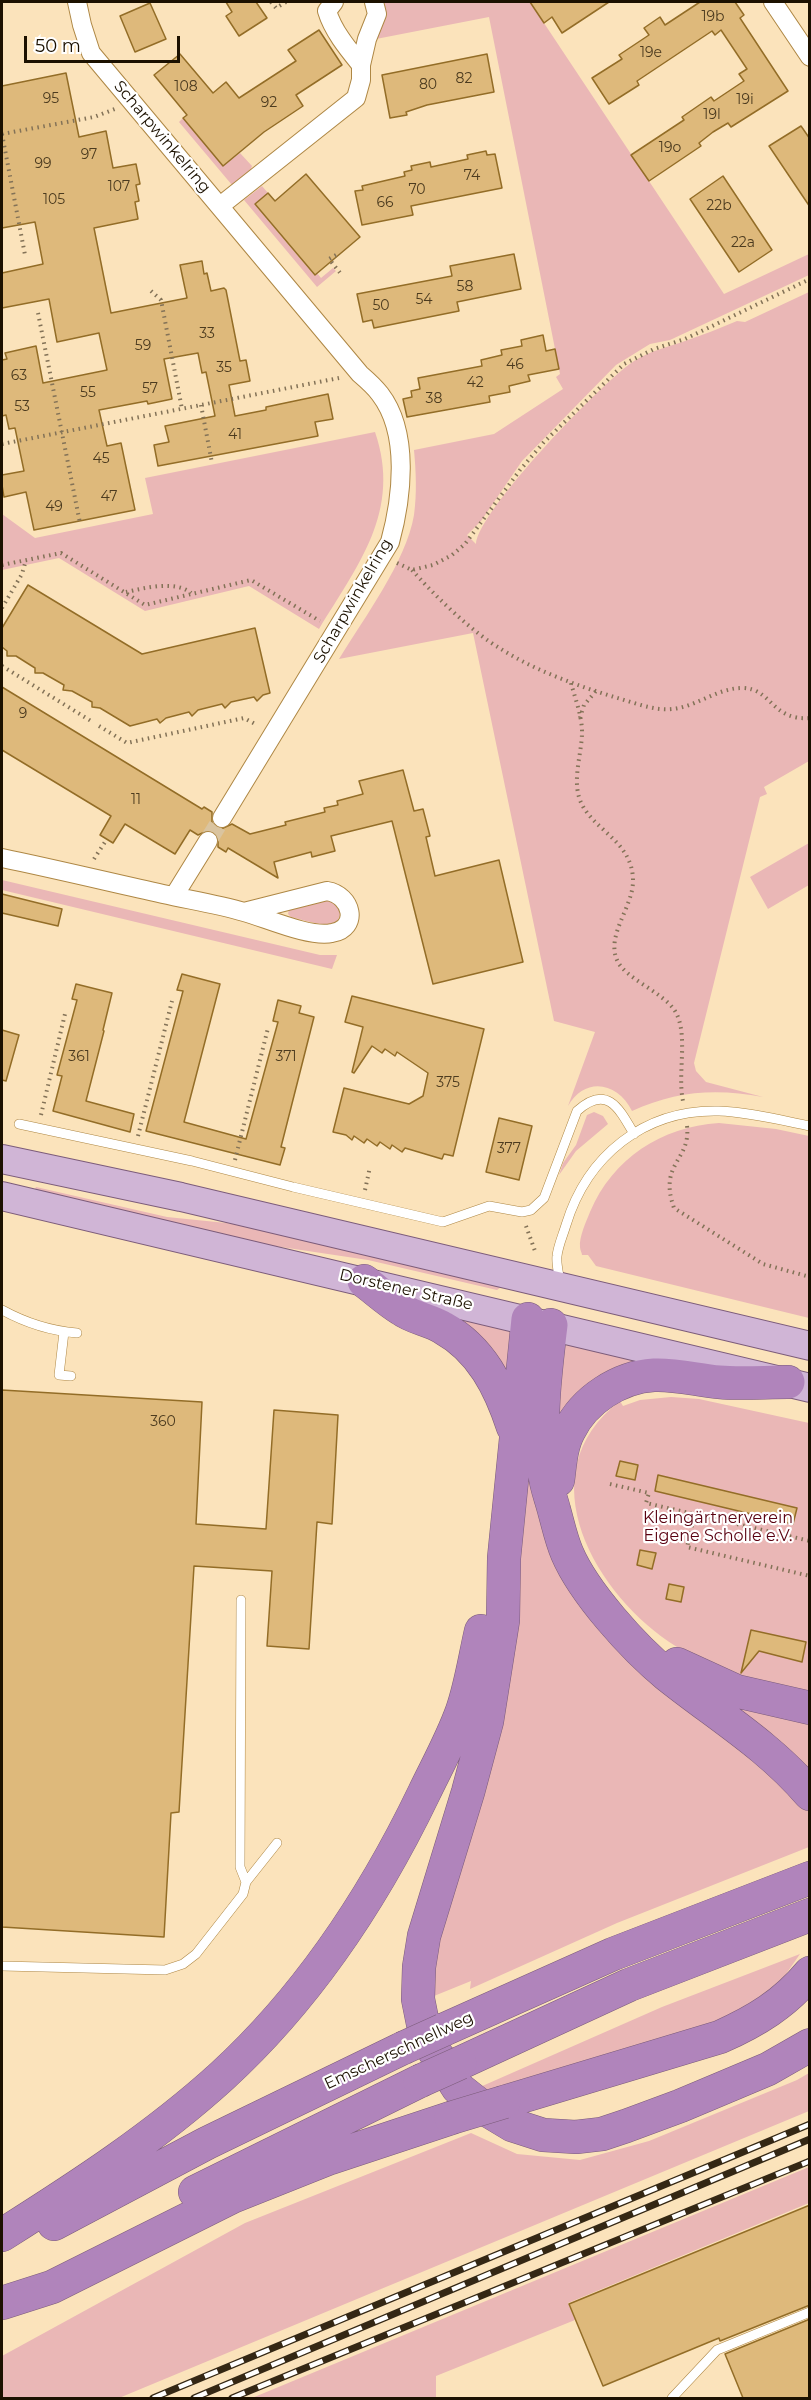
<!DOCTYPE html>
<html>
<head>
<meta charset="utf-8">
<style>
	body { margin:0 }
	#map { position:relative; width:811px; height:2400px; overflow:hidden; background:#fbe3bb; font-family:Montserrat,sans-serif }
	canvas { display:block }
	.frame { position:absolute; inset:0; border:3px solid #1c1100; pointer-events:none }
	.scale { position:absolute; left:24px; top:36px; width:156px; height:27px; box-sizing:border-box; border:3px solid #1c1100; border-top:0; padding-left:8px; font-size:18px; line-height:21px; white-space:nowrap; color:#1c1100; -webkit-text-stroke:4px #fff; paint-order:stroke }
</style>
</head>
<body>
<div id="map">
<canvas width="811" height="2400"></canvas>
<div class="frame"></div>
<div class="scale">50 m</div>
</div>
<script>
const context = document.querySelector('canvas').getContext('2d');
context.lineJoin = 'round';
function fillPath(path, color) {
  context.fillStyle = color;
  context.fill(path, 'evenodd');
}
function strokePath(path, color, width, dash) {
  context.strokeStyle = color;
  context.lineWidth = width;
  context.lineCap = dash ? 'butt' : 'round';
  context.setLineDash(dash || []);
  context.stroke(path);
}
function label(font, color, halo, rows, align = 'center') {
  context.font = font + ' Montserrat,sans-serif';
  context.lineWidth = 4.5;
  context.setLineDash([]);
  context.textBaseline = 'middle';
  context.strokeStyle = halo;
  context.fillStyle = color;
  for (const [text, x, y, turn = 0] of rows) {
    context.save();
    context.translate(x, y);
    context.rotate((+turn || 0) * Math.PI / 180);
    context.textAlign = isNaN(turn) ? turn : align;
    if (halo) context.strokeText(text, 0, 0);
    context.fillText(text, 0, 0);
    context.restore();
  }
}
fillPath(new Path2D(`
	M384,2H530L724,294L809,254V275L670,340L650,344L616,365L522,461L481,521L467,535L476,544C478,511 603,381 634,361C650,351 668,347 685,341C703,335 720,328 737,321L745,322L809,292V761L764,787L767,794L760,797L694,1063L696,1071L706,1082L763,1097C716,1088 675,1091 632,1111C618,1082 585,1076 568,1106L595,1032L554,1021L473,633L339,659C364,618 406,562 414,515C417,493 416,472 414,450L494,434L563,389L556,377L560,374L489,17L376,39L386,16Z
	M183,118L223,166L240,153L252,166L250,171L232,185L179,122Z
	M262,186L268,193L255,205L314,275L317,273L321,278L333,268L336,271L317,287L244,200Z
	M375,432C402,511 358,565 319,629L249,586L145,611L59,558L2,570V514L35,538L153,514L145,478Z
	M809,843V885L768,909L750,877Z
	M2,880L320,955H337L332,969L2,890Z
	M326,899L331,900L340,910C342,935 305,920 291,917L288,914L289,909Z
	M594,1112L603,1116L608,1124L576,1151L559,1175L563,1163L576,1145L587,1115Z
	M719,1123L776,1129L809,1136V1318L596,1266L588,1255H582C582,1253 580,1250 580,1247C579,1237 586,1222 590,1212C613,1158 661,1127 719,1123Z
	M36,1187L167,1217L236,1224L501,1287L497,1290L368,1260L261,1244L34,1191Z
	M427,1308L512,1331L510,1386Z
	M564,1343L651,1363L554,1443Z
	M671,1397L699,1399L809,1423V1693C764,1683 718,1672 677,1647C596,1597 524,1474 620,1401L623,1406L640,1400Z
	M525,1425L544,1527L809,1809V1847L617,1923L470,1989L471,1981L434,1996L425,1991Z
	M689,1680L809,1717V1772Z
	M800,1954L777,1987L743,2010L697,2029L488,2093L480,2087L662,2007Z
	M809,2073V2111L119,2398H2V2356L245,2223L471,2133L517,2154L580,2160L649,2141L797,2080Z
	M809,2167V2203L568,2303L575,2320L436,2376V2398H252Z`), '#eab7b6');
const building = new Path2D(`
	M226,2H256L267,18L239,36L226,16L232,12Z
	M530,2H609L562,33L552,17L544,23Z
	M700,2H735L744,15L740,18L788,91L731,127L728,123L713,132L699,143L701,146L649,181L631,155L684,120L682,117L711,97L714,101L744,81L739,74L747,69L721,30L715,35L712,31L637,81L639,85L609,104L592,78L622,59L619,55L649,35L644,28L660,17L665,25Z
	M150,3L166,39L135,52L120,16Z
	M319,30L342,65L296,95L303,106L264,132L223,166L183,118L187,115L154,75L180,54L213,93L226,82L239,98L296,61L288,50Z
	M487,54L494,92L427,105L406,112L407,115L390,118L382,75Z
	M66,73L79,137L106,131L113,168L136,164L140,184L136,185L139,201L135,202L138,219L94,228L111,313L187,298L180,265L202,261L204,274L207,273L211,291L224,288L226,290L240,361L246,360L250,381L229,385L235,416L266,410V407L328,394L333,419L315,422L318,436L158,466L154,445L169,442L165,426L215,416L206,372L202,373L198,353L164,359L172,399L148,404L147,401L99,410L107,446L121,443L135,510L34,530L26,492L4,497L2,485V475L24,471L15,428L9,429L6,415L2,416V360L7,359L5,353L36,346L43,383L107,370L99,333L57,342L49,299L2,308V273L43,264L35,222L2,228V86Z
	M801,126L810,139V207L769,146Z
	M486,151L487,155L495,154L502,188L411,206L413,215L362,225L355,191L363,190L362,186L405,176L404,172L412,170L411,166L430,162L431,167L468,159L467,155Z
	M306,174L360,237L315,275L255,204L268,193L275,201Z
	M723,176L772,250L739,272L690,199Z
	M514,254L521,289L457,302L459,311L374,328L372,320L363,322L357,294L452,276L450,266Z
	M543,335L546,351L555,349L559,369L528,375L530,381L509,386L510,392L489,396L490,402L407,417L403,399L412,397L411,391L420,389L418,378L482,366L481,360L502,355L501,350L522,346L521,340Z
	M28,585L142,654L255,628L270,693L263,695L257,701L254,697L231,702L225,708L222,704L198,710L192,716L189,712L166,718L160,723L157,719L130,726L100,708L92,707V702L72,691L63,690L64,685L43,673H35V668L16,656H7V651L2,647V628Z
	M2,687L202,809L204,807L212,812V823L221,829L232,824L250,834L286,825L285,822L325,812L324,808L338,805L337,801L363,794L359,781L403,770L414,811L423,809L430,836L426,837L435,876L499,860L523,962L433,984L392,821L331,836L335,851L312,857L311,852L274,862L278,878L228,848L226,852L218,847V836L209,830L198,835L190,830L175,854L125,824L113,843L100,835L111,816L2,750Z
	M2,894L62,909L58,926L2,913Z
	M182,974L220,984L184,1122L246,1139L278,1022L273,1021L278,1000L301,1006L299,1013L314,1017L281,1147L285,1148L280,1165L146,1131L183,991L177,990Z
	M76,984L112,993L103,1030L104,1031L86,1101L134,1114L130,1132L53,1111L62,1076L57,1075L77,1000L72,999Z
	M352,996L484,1029L453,1156L444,1154L442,1159L405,1148L402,1152L392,1145L390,1149L380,1142L377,1146L367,1139L364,1143L354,1136L352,1140L346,1135L333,1132L344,1088L409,1104L423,1096L428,1073L397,1052L395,1056L385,1049L382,1053L372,1046L354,1073L352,1072L363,1027L345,1022Z
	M2,1030L19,1035L6,1081L2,1080Z
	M499,1118L532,1126L519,1180L486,1172Z
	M2,1390L202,1402L196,1524L266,1529L274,1410L338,1415L332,1524L317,1522L309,1649L267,1646L272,1571L194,1566L179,1812L171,1813L164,1937L2,1927Z
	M620,1461L638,1465L635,1480L616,1476Z
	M658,1475L797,1508L793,1524L655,1491Z
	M640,1550L656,1553L652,1569L637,1565Z
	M669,1584L684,1587L681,1602L666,1599Z
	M751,1630L806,1642L802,1662L759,1651L741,1673Z
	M810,2205V2305L720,2341L719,2338L603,2386L569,2304Z
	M810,2319V2398H743L725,2354Z`);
fillPath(building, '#deb97b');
strokePath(building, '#936d27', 1.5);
strokePath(new Path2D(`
	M208,841L222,818`), '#dac49f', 18, [18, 9]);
const lane = new Path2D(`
	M19,1124L192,1161L293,1187L443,1222L489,1206L522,1212L531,1210L544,1198L577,1111C607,1084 619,1108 634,1134
	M560,1283C559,1274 556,1264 557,1256C558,1246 563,1235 566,1225C587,1156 644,1109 719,1111C749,1112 780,1120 810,1126
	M2,1310C24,1322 51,1331 77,1333
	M64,1332L59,1375L71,1376
	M241,1600L240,1867L246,1882
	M2,1966L165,1970L183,1964L196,1954L243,1894L246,1882L277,1843
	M672,2398L717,2350L810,2312`);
const street = new Path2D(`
	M77,2L82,25L91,53L360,374C367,380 374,386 380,394C410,433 402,498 390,542L222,818
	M773,2L810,57
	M361,65L367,39L377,14L374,2
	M220,206L356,98L361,80V65C348,49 333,31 327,11L334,2
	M2,858C55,869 109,882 163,894C190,900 217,904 244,912C266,918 310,938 332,933C360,928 352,895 327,891L244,912
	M174,896L208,841`);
const primary = new Path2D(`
	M2,1159L181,1197L810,1346
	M2,1196L810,1388`);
const highway = new Path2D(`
	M364,1281C376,1290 388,1301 401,1309C413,1318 430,1320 443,1328C481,1349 500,1387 513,1427
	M528,1319L504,1558L503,1620L487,1721L468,1792L424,1936L419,1967L418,1999L423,2024L431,2046L458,2088L482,2107L512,2125L543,2135L576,2137L602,2134L626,2126L680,2106L768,2069L810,2045
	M551,1325C545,1373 539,1426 545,1475C546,1486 551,1498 554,1510C558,1524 561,1539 567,1553C584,1593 634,1648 667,1675C717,1715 768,1745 810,1794
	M558,1480C560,1464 561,1446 569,1431C584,1400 619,1377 654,1375C676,1374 697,1380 719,1382C741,1384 765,1382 788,1382
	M677,1664L736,1691L810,1708
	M443,2030L613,1954L810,1878
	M460,2063L629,1985L810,1915
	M504,2102L720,2037C756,2021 784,2004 810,1973
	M195,2192L420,2081
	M54,2224L207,2143L403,2048
	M2,2235C78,2187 155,2137 222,2076C308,1997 374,1897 424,1793C437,1766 452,1739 462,1711C471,1685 475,1657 481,1631
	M2,2303L52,2287L232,2197L330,2158L451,2118`);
strokePath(lane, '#ae8744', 10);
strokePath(street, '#ae8744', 20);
strokePath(primary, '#7c5c7a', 30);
strokePath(highway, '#7c5c7a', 34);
strokePath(new Path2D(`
	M271,2L276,8L286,2
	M2,134L94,117L115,109
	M2,134L25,255
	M336,255L329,259L341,274
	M151,291L161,300L182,409
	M38,313L80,523
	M201,405L212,463
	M2,444L339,378
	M397,563L412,570L433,565L452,555L465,544L520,470L544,442L624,364L654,349L685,339L810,279
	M2,565L61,553L145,605L251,580L320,621
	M412,570C435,596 472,632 501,649C536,671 576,685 614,697C633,702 653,711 672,709C696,707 717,688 742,688C772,688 771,721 810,718
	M126,592C145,588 175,580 191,593
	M2,608L22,574L26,560
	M2,666L91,721
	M571,683C575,698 582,716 582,732C582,753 572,779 580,800C591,830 633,840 633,881C633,907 606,935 617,960C624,978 663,992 675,1011C689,1034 677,1074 683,1101
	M580,718L584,705L596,691
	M99,726L127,743L244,718L257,725
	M94,859L107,839
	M41,1115L65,1014
	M687,1126C691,1161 658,1163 674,1208L763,1264L810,1277
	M138,1136L172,1001
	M235,1160L268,1028
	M365,1190L370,1167
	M526,1226L535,1251
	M610,1484L649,1493L646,1503L810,1541
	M695,1514L687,1547L810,1576`), '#837257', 4, [1.5, 4.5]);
strokePath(lane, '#fff', 9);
strokePath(street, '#fff', 18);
strokePath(primary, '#d0b5d6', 28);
strokePath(highway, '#b084bb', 33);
const rail = new Path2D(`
	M153,2398L810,2124
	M194,2398L810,2139
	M232,2398L810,2161`);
strokePath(rail, '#342714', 7);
strokePath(rail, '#fff', 4.5, [14]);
const highwayBridge = new Path2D(`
	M403,2048L443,2030
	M420,2081L460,2063
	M451,2118L504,2102`);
strokePath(highwayBridge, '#7c5c7a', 34, []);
strokePath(highwayBridge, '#b084bb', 33);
label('14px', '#4c3b1f', null, [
	["19b",713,17],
	["19e",651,53],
	["82",464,79],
	["80",428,85],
	["108",186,87],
	["95",51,99],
	["19i",745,100],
	["92",269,103],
	["19l",712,115],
	["19o",670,148],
	["97",89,155],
	["99",43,164],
	["74",472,176],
	["107",119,187],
	["70",417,190],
	["105",54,200],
	["66",385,203],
	["22b",719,206],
	["22a",743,243],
	["58",465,287],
	["54",424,300],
	["50",381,306],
	["33",207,334],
	["59",143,346],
	["46",515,365],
	["35",224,368],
	["63",19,376],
	["42",475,383],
	["57",150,389],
	["55",88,393],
	["38",434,399],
	["53",22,407],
	["41",235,435],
	["45",101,459],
	["47",109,497],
	["49",54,507],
	["9",23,714],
	["11",136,800],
	["361",79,1057],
	["371",286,1057],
	["375",448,1083],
	["377",509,1149],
	["360",163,1422]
]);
label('16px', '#1c1100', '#fff', [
	["Scharpwinkelring",162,137,50],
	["Scharpwinkelring",353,601,-60],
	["Dorstener Straße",406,1290,13],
	["Emscherschnellweg",399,2051,-25]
]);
label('16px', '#590010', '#fff', [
	["Kleingärtnerverein",718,1518],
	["Eigene Scholle e.V.",718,1536]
]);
</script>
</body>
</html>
